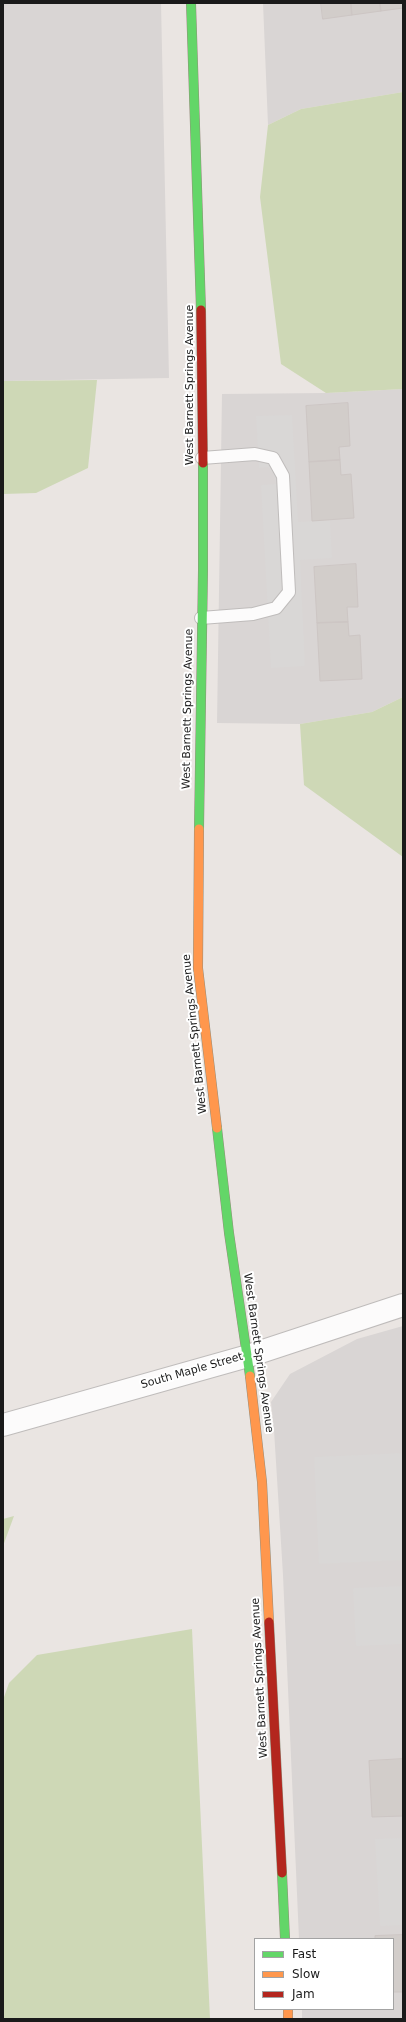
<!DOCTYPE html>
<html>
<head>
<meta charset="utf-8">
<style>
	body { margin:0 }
	#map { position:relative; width:406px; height:2022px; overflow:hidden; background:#eae5e2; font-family:"DejaVu Sans",sans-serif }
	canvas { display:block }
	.frame { position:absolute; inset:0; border:4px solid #1a1a1a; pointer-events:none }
	.legend { position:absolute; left:254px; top:1938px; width:140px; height:72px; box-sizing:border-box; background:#fff; border:1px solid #a3a3a3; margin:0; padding:5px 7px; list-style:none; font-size:12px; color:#1a1a1a }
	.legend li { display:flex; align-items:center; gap:8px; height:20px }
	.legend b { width:20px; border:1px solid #a3a3a3 }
</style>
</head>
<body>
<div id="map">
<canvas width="406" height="2022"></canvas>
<div class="frame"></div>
<ul class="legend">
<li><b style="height:5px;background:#63d668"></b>Fast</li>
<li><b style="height:5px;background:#ff974d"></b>Slow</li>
<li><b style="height:5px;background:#b3261e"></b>Jam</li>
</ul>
</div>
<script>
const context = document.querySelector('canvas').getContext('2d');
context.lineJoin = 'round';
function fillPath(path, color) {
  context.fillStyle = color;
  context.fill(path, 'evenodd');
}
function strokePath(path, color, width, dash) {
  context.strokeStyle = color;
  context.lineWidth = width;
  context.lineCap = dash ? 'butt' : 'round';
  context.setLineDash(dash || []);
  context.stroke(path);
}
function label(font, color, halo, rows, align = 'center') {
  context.font = font + ' "DejaVu Sans",sans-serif';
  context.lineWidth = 4;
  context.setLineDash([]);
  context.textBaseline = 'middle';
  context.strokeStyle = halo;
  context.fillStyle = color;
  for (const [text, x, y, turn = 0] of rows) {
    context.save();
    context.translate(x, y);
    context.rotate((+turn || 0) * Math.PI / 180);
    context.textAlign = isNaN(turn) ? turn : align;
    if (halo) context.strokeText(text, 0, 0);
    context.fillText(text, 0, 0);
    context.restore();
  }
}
fillPath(new Path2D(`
	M3,3H161L169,378L3,381Z
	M263,3H403V92L301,109L268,125Z
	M403,389V697L372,712L300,724L217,723L222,394L326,393Z
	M403,1326V2019H302V2009H393V1939H299L283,1575L274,1430L271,1402L290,1374L357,1339Z`), '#d9d5d4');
fillPath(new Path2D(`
	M403,92V389L326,393L281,364L260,197L268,125L301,109Z
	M97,380L88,468L36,493L3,494V381Z
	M403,697V857L304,785L300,724L372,712Z
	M14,1516L3,1546V1519Z
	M192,1629L210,2019H3V1700L9,1683L37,1655Z`), '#ced8b6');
fillPath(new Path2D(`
	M292,415L298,522L330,520L332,558L300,560L305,666L271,668L261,485L276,484L274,475L268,467L259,468L256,416Z
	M402,1453L403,1560L319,1564L314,1457Z
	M403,1586V1644L356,1646L353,1588Z
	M403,1838V1925L380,1926L375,1839Z`), '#d9d7d6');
const building = new Path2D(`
	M321,3H351L352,15L323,19Z
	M351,3H380L381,11L352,15Z
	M380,3H403V8L381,11Z
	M348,403L350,446L339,447L340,460L309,462L306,406Z
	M340,460L341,475L351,474L354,518L312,521L309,462Z
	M356,564L358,607H347L348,622L317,623L314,567Z
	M348,622L349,636L360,635L362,679L320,681L317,623Z
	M403,1759V1816L372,1817L369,1761Z
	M403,1935V1992H393V1939H375V1936Z`);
fillPath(building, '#d2cdca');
strokePath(building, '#cdc6c4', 1);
const lane = new Path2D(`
	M201,618L253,614L276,608L289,592L283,476L273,458L255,454L202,458`);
const street = new Path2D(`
	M3,1425L248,1356L403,1305`);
const fast = new Path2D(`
	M191,3L201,310
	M199,829L203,570V463
	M217,1128L229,1233L250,1376
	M282,1873L285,1939`);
const slow = new Path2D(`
	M199,829L198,968L217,1128
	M250,1376L262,1482L269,1622
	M288,2009V2019`);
const jam = new Path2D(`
	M201,310L203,463
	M269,1622L282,1873`);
strokePath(lane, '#bfbcbb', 14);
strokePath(street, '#bfbcbb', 24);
strokePath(fast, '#948d7b', 10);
strokePath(slow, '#948d7b', 10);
strokePath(jam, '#948d7b', 10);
strokePath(lane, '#fcfbfb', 12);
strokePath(street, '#fcfbfb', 22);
strokePath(fast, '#63d668', 9);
strokePath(slow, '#ff974d', 9);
strokePath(jam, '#b3261e', 9);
label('11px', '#1a1a1a', '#fff', [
	["West Barnett Springs Avenue",190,385,-90],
	["West Barnett Springs Avenue",188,709,-89],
	["West Barnett Springs Avenue",195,1034,-96],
	["West Barnett Springs Avenue",258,1353,82],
	["South Maple Street",192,1371,-16],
	["West Barnett Springs Avenue",260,1678,-93]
]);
</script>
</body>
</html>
